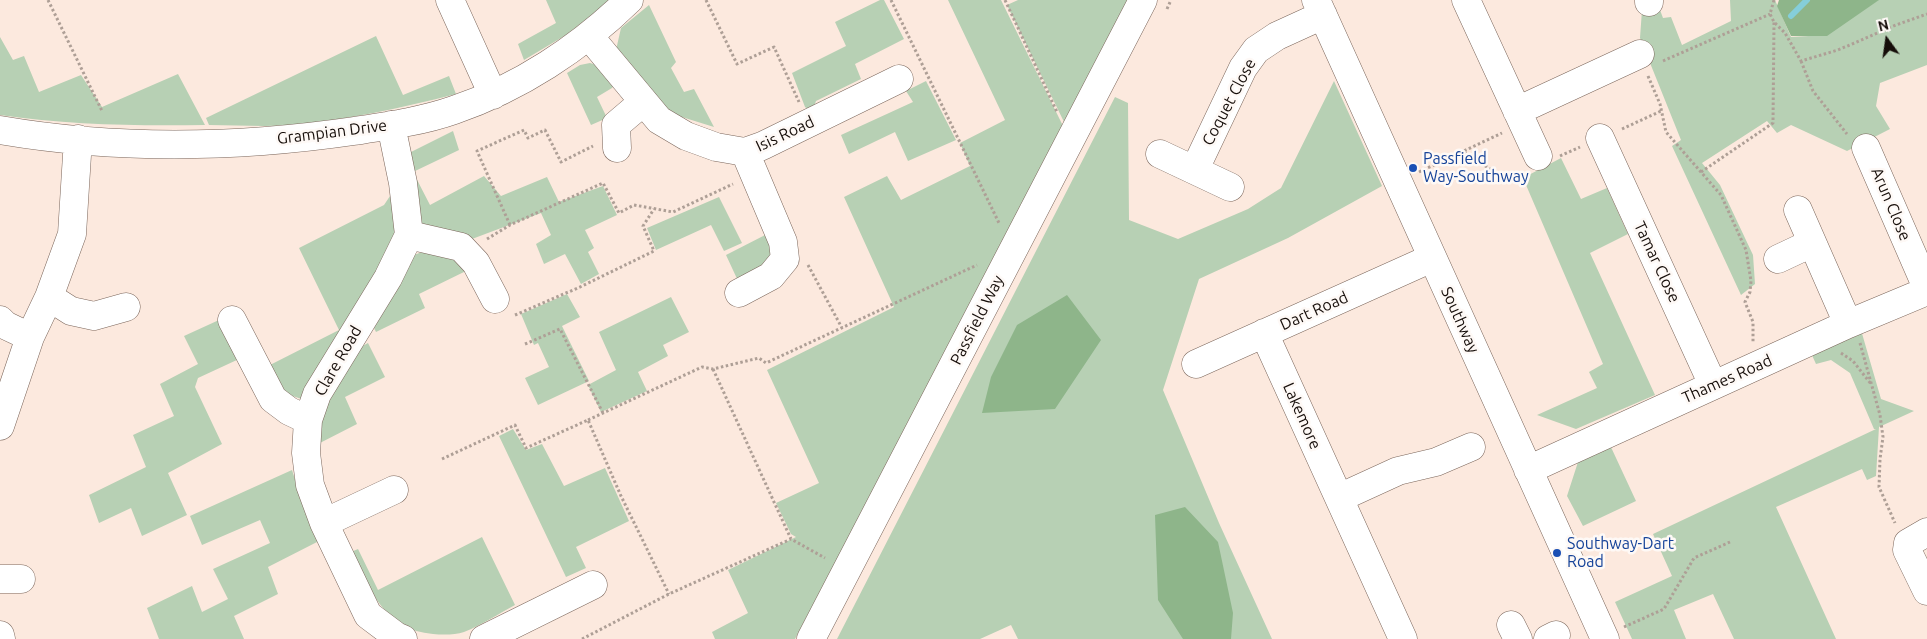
<!DOCTYPE html>
<html>
<head>
<meta charset="utf-8">
<style>
	body { margin:0 }
	#map { position:relative; width:1927px; height:639px; overflow:hidden; background:#fce9de; font-family:Ubuntu,sans-serif }
	canvas { display:block }
	.north { position:absolute; left:1862px; top:15px; width:50px; height:50px; -webkit-text-stroke:4px #fef9f6; paint-order:stroke; rotate:346deg; font-size:14px; font-weight:700; line-height:20px; text-align:center; color:#160e0a }
	.north::after { content:''; display:block; margin:auto; width:18px; height:22px; background:#160e0a; clip-path:polygon(50% 0,100% 100%,50% 72%,0 100%) }
</style>
</head>
<body>
<div id="map">
<canvas width="1927" height="639"></canvas>
<div class="north">N</div>
</div>
<script>
const context = document.querySelector('canvas').getContext('2d');
context.lineJoin = 'round';
function fillPath(path, color) {
  context.fillStyle = color;
  context.fill(path, 'evenodd');
}
function strokePath(path, color, width, dash) {
  context.strokeStyle = color;
  context.lineWidth = width;
  context.lineCap = dash ? 'butt' : 'round';
  context.setLineDash(dash || []);
  context.stroke(path);
}
function label(font, color, halo, rows, align = 'center') {
  context.font = font + ' Ubuntu,sans-serif';
  context.lineWidth = 5;
  context.setLineDash([]);
  context.textBaseline = 'middle';
  context.strokeStyle = halo;
  context.fillStyle = color;
  for (const [text, x, y, turn = 0] of rows) {
    context.save();
    context.translate(x, y);
    context.rotate((+turn || 0) * Math.PI / 180);
    context.textAlign = isNaN(turn) ? turn : align;
    if (halo) context.strokeText(text, 0, 0);
    context.fillText(text, 0, 0);
    context.restore();
  }
}
fillPath(new Path2D(`
	M546,0H611L566,35L524,60L518,44L556,23Z
	M880,0H884L904,39L855,64L861,79L816,101L812,112L805,107L792,73L846,46L835,22Z
	M948,0H1001L1064,128L795,639H715L712,632L748,613L728,570L796,537L791,534L776,503L819,483L767,370L894,307L844,197L887,176L901,200L970,166L960,143L1005,120Z
	M1018,0H1130L1065,124L1007,5Z
	M1730,0H1775L1791,37L1826,35L1878,0H1927V65L1880,83L1876,106L1890,129L1847,151L1791,125L1777,133L1767,121L1702,163L1720,185L1753,255L1755,284L1741,295L1672,146L1681,140L1640,38L1642,10L1657,2L1663,18L1671,17L1682,45L1731,21Z
	M649,5L676,62L671,68L684,92L694,89L714,127L669,113L616,50L621,28Z
	M376,36L403,95L449,76L456,94C401,108 346,120 290,125C263,127 236,125 209,125L206,118Z
	M0,37L13,60L24,56L39,92L81,75L102,107L178,74L205,125C136,126 68,125 0,115Z
	M590,63L600,66L615,84L612,88L597,97L607,118L591,125L567,73L580,65Z
	M926,81L956,140L908,161L895,132L849,154L841,135L913,102L906,91Z
	M1334,81L1382,186L1288,238L1199,279L1163,390L1219,523L1272,639H1018L1011,625L980,639H837L1115,97L1128,103L1129,220L1178,239L1248,209L1281,188Z
	M453,131L459,150L413,172L430,205L484,176L501,196L547,177L559,202L603,186L617,215L585,230L594,248L588,252L599,274L581,284L565,254L544,264L536,244L551,235L541,213L472,239L431,230L421,223L411,152Z
	M1561,158L1581,199L1607,188L1628,234L1590,253L1655,395L1576,429L1537,415L1597,388L1589,372L1603,364L1523,178Z
	M396,195L398,218L387,266L302,399C279,392 277,388 266,367L339,330L299,248L384,205L390,196Z
	M719,197L742,243L724,251L711,225L656,250L647,228Z
	M771,232L773,252L768,264L739,283L726,255Z
	M422,252L459,259L468,270L419,294L425,308L376,332L374,328L414,255Z
	M567,294L580,317L562,326L589,381L538,405L525,378L549,367L538,343L534,345L521,314Z
	M671,297L689,332L663,345L668,356L638,372L647,391L601,412L588,385L616,370L599,332Z
	M219,320L239,359L198,378L195,387L222,444L168,473L187,515L142,536L131,508L99,523L89,495L146,467L133,435L174,416L160,384L198,364L184,336Z
	M1861,330L1881,399L1914,411L1879,427L1876,476L1867,480L1862,469L1776,507L1836,639H1734L1713,594L1674,610L1686,639H1632L1615,602L1672,576L1653,534L1876,429H1874L1850,373L1831,360L1816,364L1811,353Z
	M368,343L385,377L345,397L357,424L316,445C317,438 317,429 319,422C324,401 349,351 368,343Z
	M513,429L526,450L542,444L564,486L605,468L629,521L576,547L586,568L566,577L499,436Z
	M1610,445L1636,501L1583,526L1567,496L1578,462Z
	M292,470L302,501L319,541L268,567L278,594L234,616L244,639H159L147,608L192,586L202,612L228,599L213,569L270,543L260,520L202,545L190,516Z
	M482,537L515,605C498,614 482,625 464,632C455,635 443,635 433,634C385,630 370,590 351,552L358,549L378,590Z`), '#b7d0b4');
fillPath(new Path2D(`
	M1779,0H1879L1827,36H1791L1777,6Z
	M1067,295L1101,340L1055,409L982,413L991,377L1017,325Z
	M1185,507L1218,542L1233,613L1231,639H1183L1158,600L1155,515Z`), '#8eb58a');
strokePath(new Path2D(`
	M1791,16L1807,0`), '#85ceda', 6);
const minor = new Path2D(`
	M450,0L493,95
	M1316,0L1605,639
	M1466,0L1538,156
	M1649,0V2
	M589,36L659,120L686,136L716,147L745,152L762,146L899,79
	M1517,111L1640,54
	M391,125L403,183L409,235L388,278L317,394L308,420L306,453L310,485L324,523L368,615L396,636L403,639
	M0,130C117,150 237,148 354,131C387,126 423,121 454,110C519,88 580,48 629,0
	M1600,138L1713,385
	M617,148L616,125L643,102
	M1866,148L1927,288
	M1160,154L1230,187
	M1195,169L1243,68L1256,50L1277,36L1323,15
	M1798,210L1848,324
	M409,235L461,247L476,263L495,299
	M1778,259L1812,243
	M739,293L771,276L785,259L783,242L745,152
	M49,297L71,311L94,316L126,307
	M0,320L5,325L30,337
	M232,320L273,399L289,411L308,420
	M1264,333L1403,639
	M1196,364L1432,258
	M0,426L30,337L49,297L72,234L78,139
	M1528,470L1848,324L1927,291
	M1339,498L1398,471L1436,462L1471,447
	M324,523L394,490
	M1927,532L1908,543L1907,550L1927,591
	M0,579H21
	M1511,625L1518,639
	M0,635L1,639
	M484,639L593,585
	M811,639L1143,0
	M1548,639L1556,635`);
strokePath(minor, '#7b665b', 29);
strokePath(new Path2D(`
	M48,0L102,111
	M706,0L737,64L774,47L799,102
	M891,0L999,223
	M1005,0L1057,112
	M1774,0L1770,14L1774,22L1785,33L1801,61L1838,50L1896,25L1927,14
	M1167,9L1171,0
	M1663,61L1770,14
	M1801,61L1813,91L1847,134
	M1648,76L1660,104L1666,132L1721,195L1746,250L1751,281L1750,292L1745,302L1753,322V343
	M1622,129L1661,111
	M1464,152L1507,180L1523,173
	M1560,156L1580,147
	M1419,172L1502,133
	M1701,172L1773,123L1774,22
	M510,225L477,151L524,130L528,138L545,130L561,162L593,146
	M487,239L510,225L603,183L619,213L634,205L673,212L733,184
	M808,265L842,328
	M515,315L580,287L654,251L643,226L654,209
	M1860,343L1880,415L1883,437L1880,459L1879,487L1895,523
	M525,344L560,329L603,413
	M1841,353L1853,361L1871,384
	M713,369L791,539L825,558
	M588,420L702,367L713,369L759,358L766,363L977,265
	M442,459L515,425L526,448L588,420L621,496L669,594
	M1624,627L1664,609L1694,558L1730,542
	M582,639L669,594L791,539`), '#ae9f96', 3, [2.5, 2.5]);
strokePath(minor, '#fff', 28);
for (const [x, y, r, color] of [
	[1413,168,5,"#1a4fb4"],
	[1557,553,5,"#1a4fb4"]
]) {
  const dot = new Path2D();
  dot.arc(x, y, r, 0, 2 * Math.PI);
  context.fillStyle = color;
  context.fill(dot);
  strokePath(dot, '#fef9f6', 2);
}
label('16px', '#160e0a', '#fef9f6', [
	["Coquet Close",1229,102,-62],
	["Grampian Drive",332,132,-7],
	["Isis Road",785,134,-25],
	["Arun Close",1891,204,67],
	["Tamar Close",1657,262,65],
	["Dart Road",1314,311,-24],
	["Passfield Way",977,320,-63],
	["Southway",1460,320,66],
	["Clare Road",338,361,-60],
	["Thames Road",1727,379,-24],
	["Lakemore",1302,416,66]
]);
label('16px', '#164399', '#fef9f6', [
	["Passfield",1423,159],
	["Way-Southway",1423,177],
	["Southway-Dart",1567,544],
	["Road",1567,562]
], 'left');
</script>
</body>
</html>
